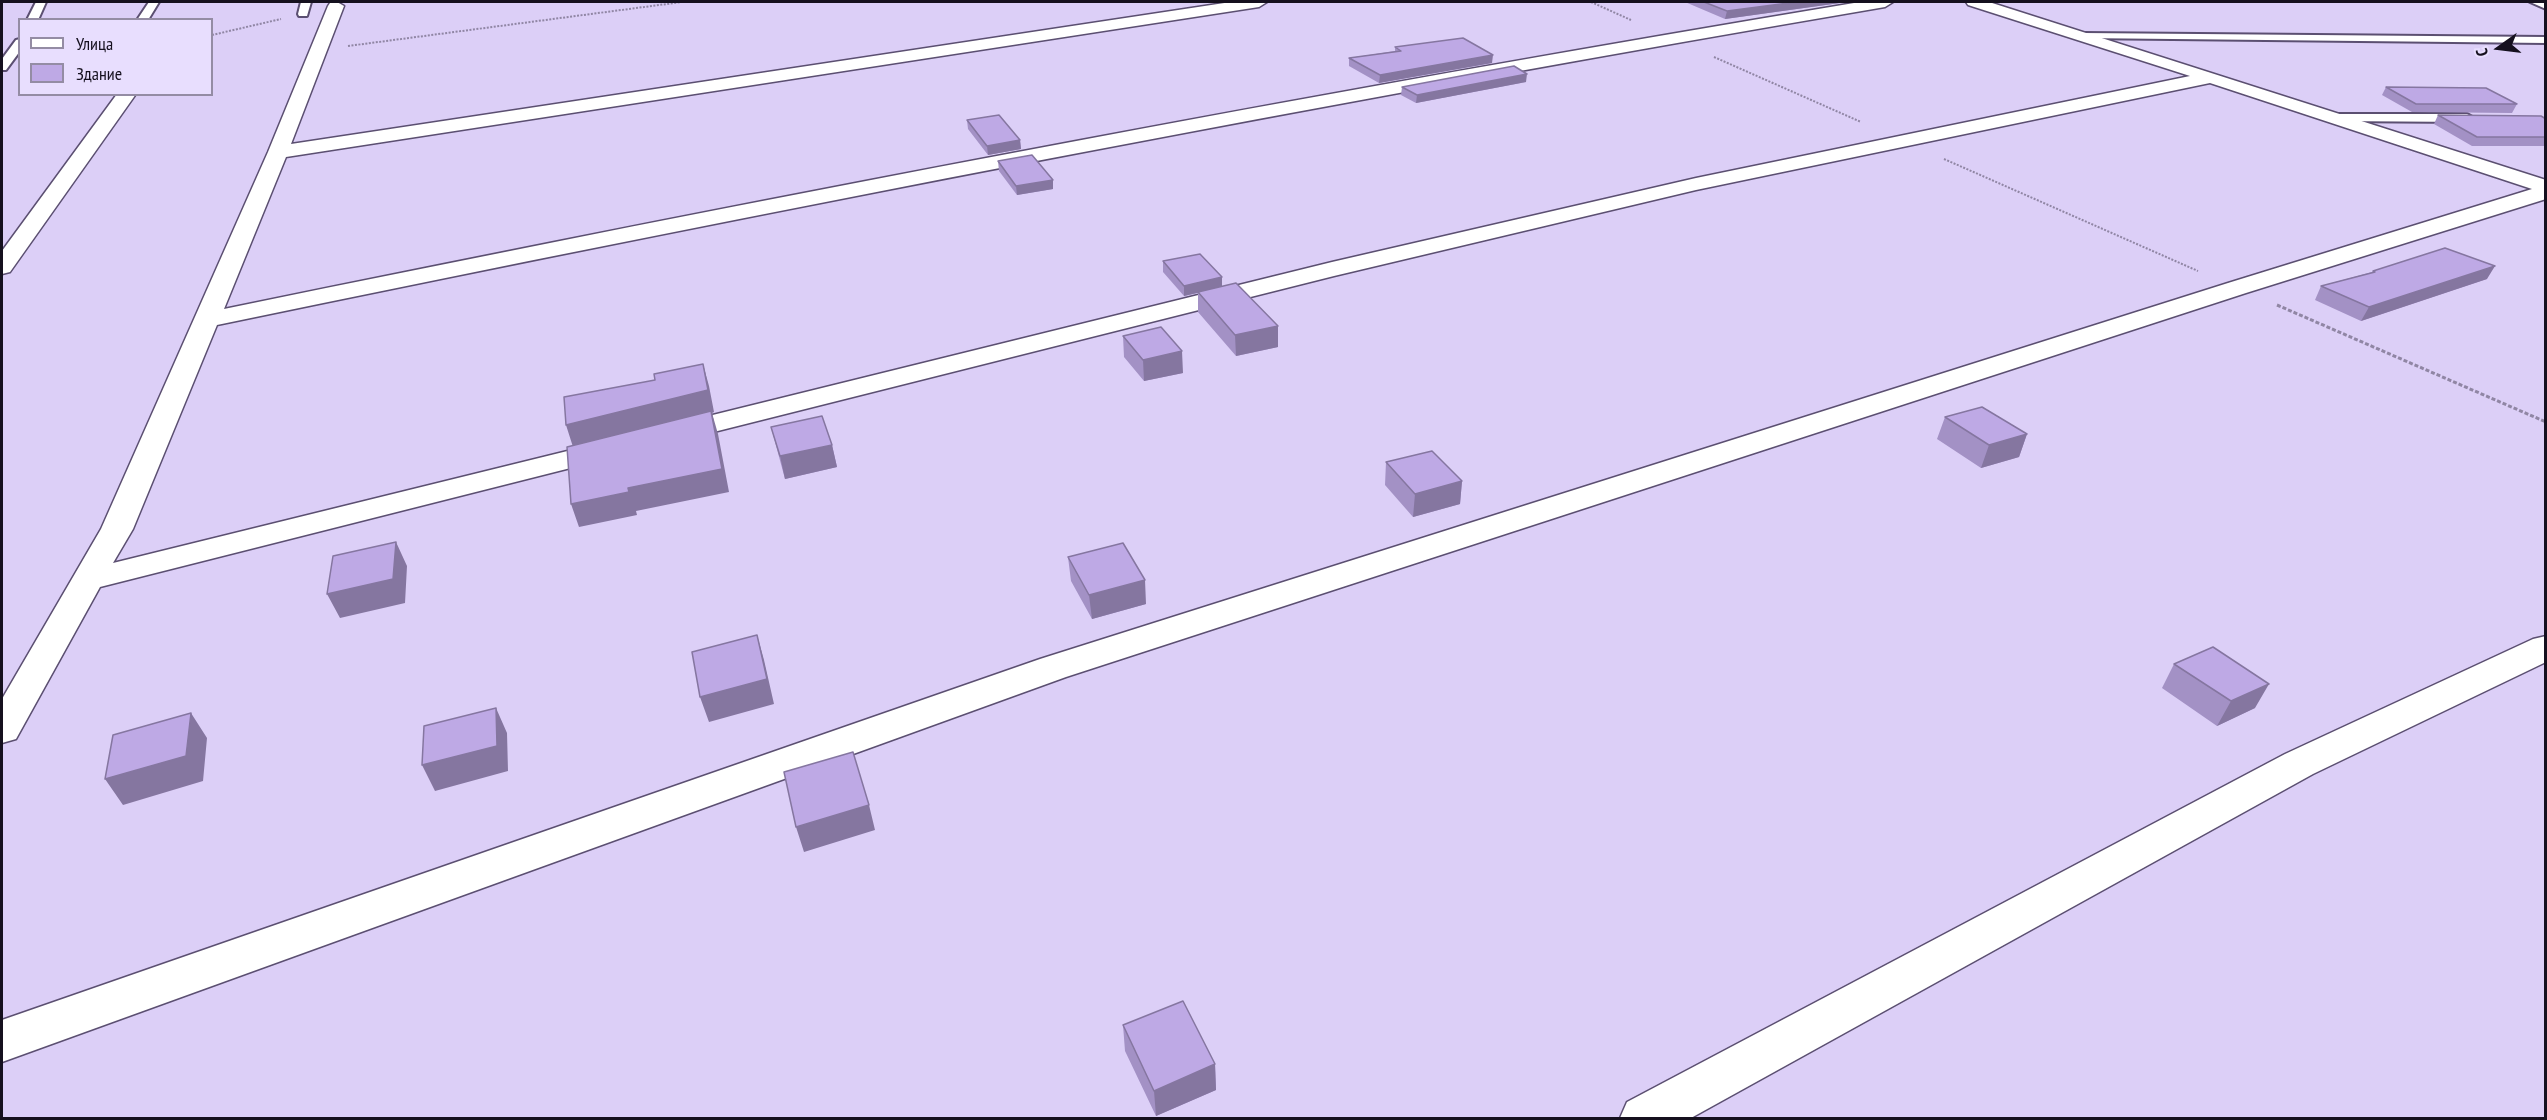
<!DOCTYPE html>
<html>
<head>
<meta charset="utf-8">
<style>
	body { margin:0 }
	#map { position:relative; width:2547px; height:1120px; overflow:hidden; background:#dccff7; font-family:"PT Sans Narrow",sans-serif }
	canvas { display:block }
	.frame { position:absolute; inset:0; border:3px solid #15101e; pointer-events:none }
	.legend { position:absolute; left:18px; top:18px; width:195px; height:78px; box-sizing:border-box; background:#e8defe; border:2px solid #948ca4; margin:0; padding:8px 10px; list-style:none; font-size:18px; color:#15101e }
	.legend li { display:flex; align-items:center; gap:12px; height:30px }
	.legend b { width:30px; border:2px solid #948ca4 }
	.north { position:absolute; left:2469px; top:18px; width:60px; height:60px; -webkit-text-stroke:4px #e8defe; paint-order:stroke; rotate:256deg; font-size:16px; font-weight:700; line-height:24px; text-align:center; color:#15101e }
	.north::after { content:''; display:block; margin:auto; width:21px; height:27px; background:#15101e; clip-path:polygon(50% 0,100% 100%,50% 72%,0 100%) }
</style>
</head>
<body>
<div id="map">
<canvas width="2547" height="1120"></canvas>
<div class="frame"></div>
<ul class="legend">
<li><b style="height:8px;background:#fff"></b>Улица</li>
<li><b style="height:16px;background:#bea9e5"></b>Здание</li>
</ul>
<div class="north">С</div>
</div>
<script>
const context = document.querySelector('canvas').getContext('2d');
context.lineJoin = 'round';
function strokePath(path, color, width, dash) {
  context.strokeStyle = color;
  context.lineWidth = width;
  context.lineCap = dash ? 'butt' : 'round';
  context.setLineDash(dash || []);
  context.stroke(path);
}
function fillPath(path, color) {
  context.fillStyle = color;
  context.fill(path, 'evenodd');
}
const service = new Path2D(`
	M36,2H46L38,20H27Z
	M149,2H159L148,20H137Z
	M301,2H311L307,16H299L298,14Z
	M2530,2H2546V9Z
	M2083,33L2546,37V43L2079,38L2077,36Z
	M20,39V51L6,70H2V59L16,40Z
	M2337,114H2467L2474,118L2467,122L2332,121L2330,118L2332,115Z`);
const minor = new Path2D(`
	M337,2L344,6L291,144L1231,2H1267L1259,7L286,157L224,309C768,197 1312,93 1860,2H1893L1885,7C1327,102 771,210 217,325L133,529L113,563L612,440L622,443L627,449L622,455L100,587L16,739L2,743V699L101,529L268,152L328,6L330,3Z
	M1966,2H1989L2546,180V199L2246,293L1066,677L2,1062V1020L1040,659L2228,283L2532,189L2210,83L1696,190L1334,276L670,443L660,440L655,434L660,428L1332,262L1696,178L2190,76L1968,5Z
	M117,94H136L10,272L2,274V251Z
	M2546,636V662L2313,774L1691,1118H1620L1627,1102L2285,754L2533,639Z`);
strokePath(service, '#5b4f71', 4);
strokePath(minor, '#5b4f71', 3);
strokePath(new Path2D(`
	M1591,2L1631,20
	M212,35L281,19
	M348,46L682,2
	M1714,57L1861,122
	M1944,159L2198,271`), '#9086a4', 2, [2, 1.5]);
strokePath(new Path2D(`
	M2277,305L2546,422`), '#9086a4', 3, [4, 2]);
fillPath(service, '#fff');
fillPath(minor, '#fff');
fillPath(new Path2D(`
	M1685,2H1847L1725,19Z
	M1395,47L1492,63L1379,83L1349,66V58L1395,51Z
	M1526,82L1416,103L1401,95L1402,87Z
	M2386,87L2517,104L2512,113L2412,112L2382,95Z
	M2438,115L2546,119V146H2472L2434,124Z
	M967,120L1020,140L1021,149L988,155L968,129Z
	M998,161L1053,189L1017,195L999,171Z
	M1163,261L1222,277V286L1278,347L1236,356L1198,312V293L1184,296L1163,272Z
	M2373,271L2487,279L2361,321L2315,300L2321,286L2372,272Z
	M1123,336L1183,373L1144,381L1124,357Z
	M1945,417L2027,434L2019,457L1981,468L1937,439Z
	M771,427L832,445L837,467L785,479Z
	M1386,462L1462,481L1460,504L1413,517L1385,485Z
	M1068,557L1146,604L1092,619L1071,581Z
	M2174,664L2255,708L2217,726L2162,688Z
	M1123,1025L1215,1064L1216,1090L1156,1116L1125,1051Z`), '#a391c5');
fillPath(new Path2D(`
	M1796,2H1847L1725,19L1727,11Z
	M1493,55L1492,63L1379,83L1380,75Z
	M1527,74L1526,82L1416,103L1417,95Z
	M1020,140L1021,149L988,155L987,146Z
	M1053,180V189L1017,195L1016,186Z
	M2495,266L2487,279L2361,321L2369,307Z
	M1222,277V287L1184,296V286Z
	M1278,326V347L1236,356L1235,335Z
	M1182,351L1183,373L1144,381L1143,360Z
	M703,364L709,386L714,412L712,413L718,434L729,492L636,511L637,515L579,527L571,504L628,488L573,447L566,425Z
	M2027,434L2019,457L1981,468L1989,445Z
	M832,445L837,467L785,479L780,456Z
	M1462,481L1460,504L1413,517L1415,494Z
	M396,542L407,566L405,603L340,618L327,594Z
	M1145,580L1146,604L1092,619L1089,595Z
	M757,635L764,660L774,704L709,722L700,697Z
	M2269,684L2255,708L2217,726L2231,701Z
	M496,708L507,733L508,771L435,791L422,765Z
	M191,713L207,738L203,781L123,805L105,779Z
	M869,805L875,830L804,852L796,827Z
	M1215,1064L1216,1090L1156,1116L1154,1091Z`), '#8576a0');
const building = new Path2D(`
	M1704,2H1796L1727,11Z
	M1463,38L1493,55L1380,75L1349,58L1401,51L1395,47Z
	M1514,66L1527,74L1417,95L1402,87Z
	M2386,87L2486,88L2517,104H2416Z
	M999,115L1020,140L987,146L967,120Z
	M2438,115L2541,116L2546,119V137H2477Z
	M1032,155L1053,180L1016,186L998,161Z
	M2445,248L2495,266L2369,307L2321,286L2375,272L2373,271Z
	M1200,254L1222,277L1184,286L1163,261Z
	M1236,283L1278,326L1235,335L1198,292Z
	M1161,327L1182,351L1143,360L1123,336Z
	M703,364L708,390L566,425L564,397L655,380L654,374Z
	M1982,407L2027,434L1989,445L1945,417Z
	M711,411L722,469L628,488L629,492L571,504L567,447Z
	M822,416L832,445L780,456L771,427Z
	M1432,451L1462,481L1415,494L1386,462Z
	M396,542L393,579L327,594L333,556Z
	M1123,543L1145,580L1089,595L1068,557Z
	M757,635L767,679L700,697L692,652Z
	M2213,647L2269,684L2231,701L2174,664Z
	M496,708L497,746L422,765L424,726Z
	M191,713L186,756L105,779L113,735Z
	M853,752L869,805L796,827L784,772Z
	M1183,1001L1215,1064L1154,1091L1123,1025Z`);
fillPath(building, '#bea9e5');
strokePath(building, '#8576a0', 1.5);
</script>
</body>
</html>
